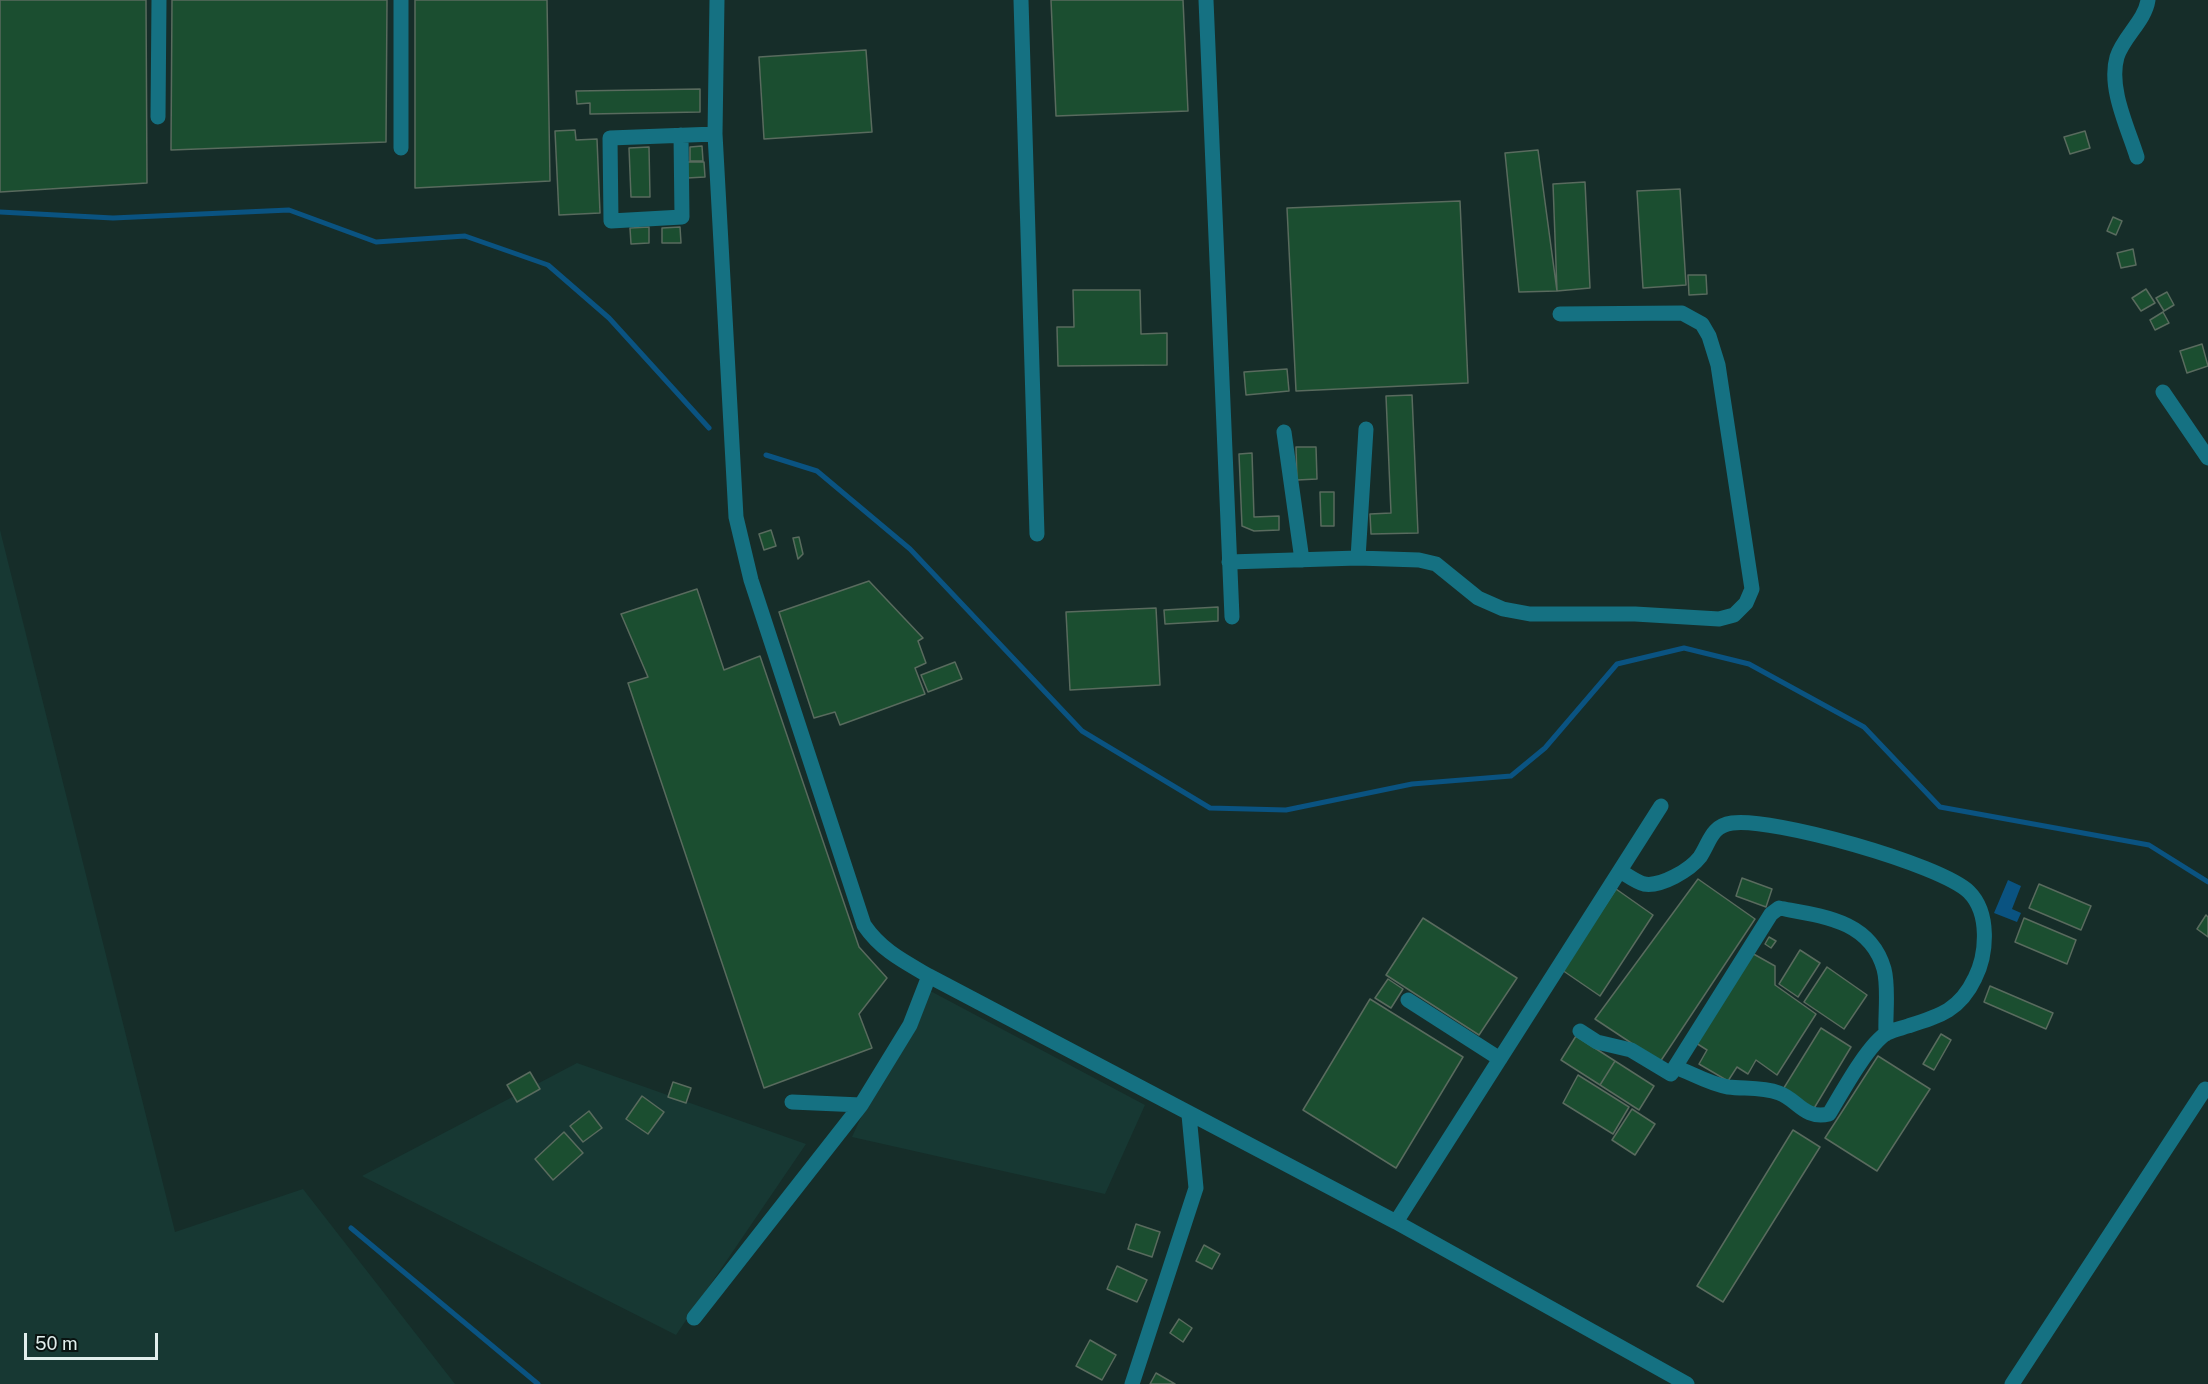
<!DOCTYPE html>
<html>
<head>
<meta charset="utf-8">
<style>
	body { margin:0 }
	#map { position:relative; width:2208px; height:1384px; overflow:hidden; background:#162d29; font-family:"Public Sans",sans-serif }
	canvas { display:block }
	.scale { position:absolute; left:24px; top:1333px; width:134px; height:27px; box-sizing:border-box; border:3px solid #e1eeec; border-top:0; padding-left:8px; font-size:18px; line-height:21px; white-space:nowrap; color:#e1eeec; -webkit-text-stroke:4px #091311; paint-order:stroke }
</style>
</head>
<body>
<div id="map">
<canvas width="2208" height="1384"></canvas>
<div class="scale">50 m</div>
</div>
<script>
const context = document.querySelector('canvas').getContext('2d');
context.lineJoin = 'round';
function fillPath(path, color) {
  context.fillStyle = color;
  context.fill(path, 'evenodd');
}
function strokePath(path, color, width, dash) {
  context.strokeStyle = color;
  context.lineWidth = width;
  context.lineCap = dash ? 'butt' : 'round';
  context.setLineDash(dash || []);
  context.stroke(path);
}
fillPath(new Path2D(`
	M0,530L175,1232L303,1189L455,1384H0Z
	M921,986L1145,1105L1105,1194L852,1137Z
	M577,1063L806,1144L676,1335L362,1176Z`), '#173833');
fillPath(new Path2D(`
	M2008,880L2021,886L2012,909L2021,913L2017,922L1994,913Z`), '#0a5381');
strokePath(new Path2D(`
	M0,212L113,218L289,210L376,242L465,236L548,265L609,318L709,428
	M766,455L817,471L910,549L1082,731L1210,808L1286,810L1412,784L1511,776L1545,748L1617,664L1684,648L1749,664L1864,727L1940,807L2149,845L2208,882
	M351,1228L538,1384`), '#0a5381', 5);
const building = new Path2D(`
	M0,0H146L147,183L0,192Z
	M172,0H387L386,142L171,150Z
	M415,0H547L550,181L415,188Z
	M1051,0H1183L1188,111L1056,116Z
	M866,50L872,132L764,139L759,57Z
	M700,89V112L590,114V103L577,104L576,91Z
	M575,130L576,140L597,139L600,213L559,215L555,131Z
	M2085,131L2090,148L2070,154L2064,137Z
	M702,146L703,161H690V147Z
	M649,147L650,197H631L629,148Z
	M1538,150L1557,291L1519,292L1505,153Z
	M686,162H704L705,177L687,178Z
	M1585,182L1590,288L1557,291L1553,184Z
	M1680,189L1686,285L1643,288L1637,191Z
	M1460,201L1468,383L1296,391L1287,208Z
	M2113,217L2122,221L2116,235L2107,231Z
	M649,227V243L631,244L630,228Z
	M680,227L681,243H662V228Z
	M2133,249L2136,265L2121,268L2117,253Z
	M1688,275H1706L1707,294L1689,295Z
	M2146,289L2155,303L2141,311L2132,298Z
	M1073,290H1140L1141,334L1167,333V365L1058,366L1057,327H1074Z
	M2167,292L2174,305L2164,311L2156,298Z
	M2163,312L2169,323L2155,330L2150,320Z
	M2202,344L2208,366L2187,373L2180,351Z
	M1287,369L1289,391L1246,395L1244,372Z
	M1412,395L1418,533L1371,534L1370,514L1391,513L1386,396Z
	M1296,447H1316L1317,479L1297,480Z
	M1252,453L1254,517L1279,516V530L1254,531L1242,526L1239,454Z
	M1320,492H1334V526H1321Z
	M771,530L776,546L764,550L759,534Z
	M799,537L803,554L798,559L793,538Z
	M869,581L923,638L918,641L926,663L915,668L925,694L840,725L835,712L814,718L779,612Z
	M697,589L724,670L760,656L859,947L887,978L859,1014L872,1048L764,1088L628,683L648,677L621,614Z
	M1218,607V621L1165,624L1164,610Z
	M1156,608L1160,685L1070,690L1066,612Z
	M955,662L962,679L928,692L921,675Z
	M1742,878L1772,889L1766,907L1736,896Z
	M1698,879L1755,919L1660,1062L1595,1019Z
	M2039,884L2091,906L2081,930L2029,908Z
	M1616,889L1653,915L1600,996L1562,970Z
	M2206,915L2208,917V937L2197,929Z
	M1423,918L1517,978L1479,1035L1386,975Z
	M2024,918L2076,940L2067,964L2015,942Z
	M1769,937L1776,941L1771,948L1765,944Z
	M1800,950L1820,963L1798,997L1779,984Z
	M1750,952L1775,966V985L1816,1014L1777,1075L1756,1060L1748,1074L1737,1067L1728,1081L1699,1064L1707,1050L1696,1043Z
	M1827,967L1867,995L1844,1029L1804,1002Z
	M1388,979L1403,989L1391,1008L1375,998Z
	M1990,986L2053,1013L2046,1029L1984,1002Z
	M1370,999L1463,1057L1396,1168L1303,1110Z
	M1821,1028L1851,1047L1813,1110L1782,1091Z
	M1941,1034L1951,1040L1934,1070L1923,1064Z
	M1576,1036L1615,1061L1600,1085L1561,1060Z
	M1878,1056L1930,1089L1877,1171L1825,1138Z
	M1615,1061L1654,1086L1639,1110L1600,1085Z
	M530,1072L540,1089L517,1102L507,1085Z
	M1578,1075L1629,1107L1613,1134L1563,1103Z
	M673,1082L691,1088L686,1103L668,1097Z
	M642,1096L664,1112L648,1134L626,1119Z
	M1632,1109L1655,1124L1635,1155L1612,1140Z
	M589,1111L602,1128L583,1142L570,1126Z
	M1793,1130L1820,1147L1723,1302L1697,1286Z
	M564,1132L583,1153L553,1180L535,1159Z
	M1136,1224L1160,1232L1152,1257L1128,1249Z
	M1204,1245L1220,1254L1212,1269L1196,1261Z
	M1117,1266L1147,1280L1137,1302L1107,1289Z
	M1179,1319L1192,1328L1183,1342L1170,1333Z
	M1090,1340L1116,1355L1102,1380L1076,1366Z
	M1156,1373L1175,1384H1150Z`);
fillPath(building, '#1b4e30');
strokePath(building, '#596b5e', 1.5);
strokePath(new Path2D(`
	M401,0V148
	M717,0L715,134L736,517L751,580L864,925C881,950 903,961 929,976L1396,1222L1687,1384
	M1021,0L1037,534
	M1206,0L1232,617
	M158,117L159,0
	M681,135L682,217L611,221L610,138L715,134
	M2137,157C2128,128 2108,88 2117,57C2123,37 2145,21 2148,0
	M2163,392L2208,458
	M1284,432L1302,560
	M1358,558L1366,429
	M1229,562L1358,558L1419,560L1436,564L1478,598L1503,609L1530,614H1635L1719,619L1734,615L1746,603L1752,589L1718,365L1709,336L1702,324L1682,313L1560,314
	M1408,1000L1500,1059
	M1580,1031L1597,1042L1631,1050L1671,1074L1675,1067C1692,1073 1709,1084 1728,1087C1745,1089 1762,1087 1779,1093C1797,1099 1804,1120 1829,1114C1841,1094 1868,1044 1887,1033C1893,1030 1902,1028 1908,1026C1940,1016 1960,1010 1975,978C1987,954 1990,913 1969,892C1940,864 1772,817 1732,823C1711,826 1710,842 1700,857C1690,870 1661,887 1644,884C1636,882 1627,875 1620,871
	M1675,1067L1771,914L1779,908C1822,916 1870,920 1884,969C1889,988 1885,1014 1886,1034
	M792,1102L861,1105
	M1396,1222L1661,806
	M694,1318L861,1105L910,1025L929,976
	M1132,1384L1196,1188L1189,1115
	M2012,1384L2205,1089`), '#157182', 15);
</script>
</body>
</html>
